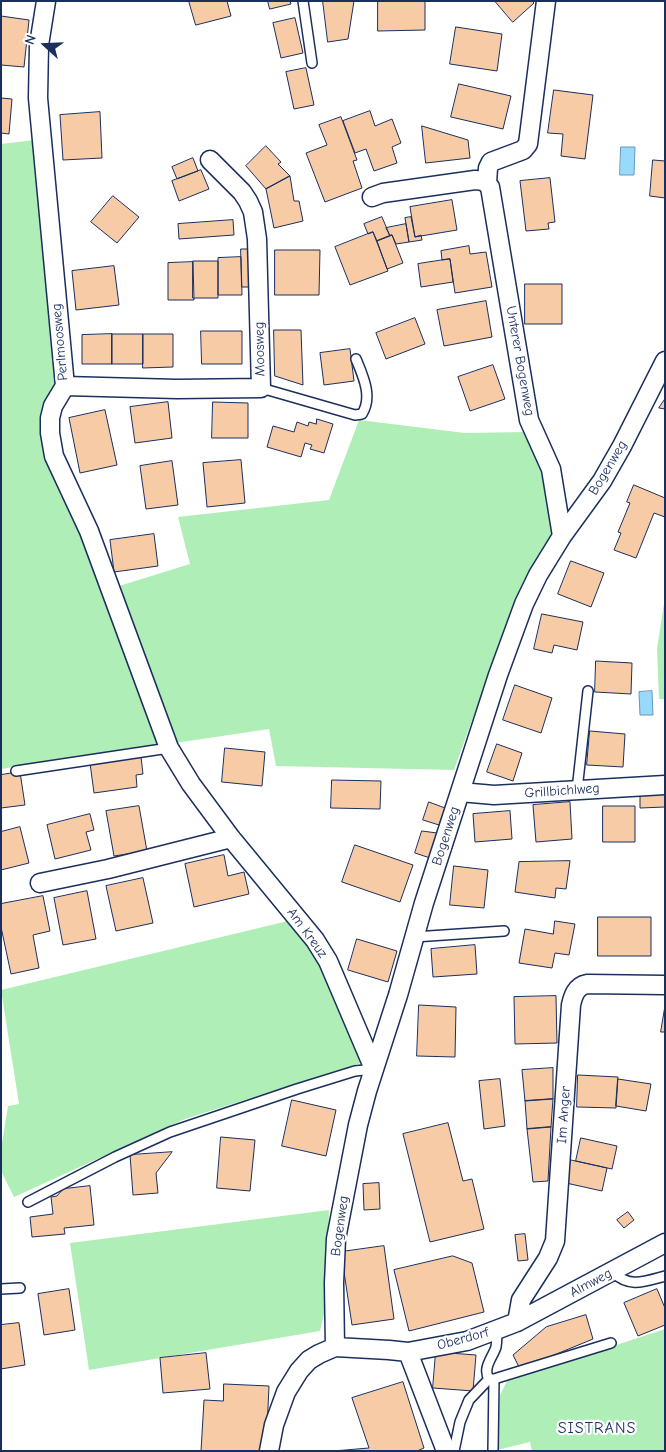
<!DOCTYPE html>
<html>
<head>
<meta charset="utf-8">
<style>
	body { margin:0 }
	#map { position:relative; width:666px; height:1452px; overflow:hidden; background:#fff; font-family:"Comic Neue",sans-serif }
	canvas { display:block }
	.frame { position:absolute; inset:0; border:2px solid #1b2f5e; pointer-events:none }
	.north { position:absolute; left:20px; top:20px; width:50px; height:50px; -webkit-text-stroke:4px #fff; paint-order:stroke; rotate:290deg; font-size:14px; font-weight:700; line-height:20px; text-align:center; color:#1b2f5e }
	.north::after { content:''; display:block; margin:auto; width:18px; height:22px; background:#1b2f5e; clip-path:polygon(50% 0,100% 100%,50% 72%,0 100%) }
</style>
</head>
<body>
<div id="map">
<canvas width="666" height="1452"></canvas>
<div class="frame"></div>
<div class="north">N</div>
</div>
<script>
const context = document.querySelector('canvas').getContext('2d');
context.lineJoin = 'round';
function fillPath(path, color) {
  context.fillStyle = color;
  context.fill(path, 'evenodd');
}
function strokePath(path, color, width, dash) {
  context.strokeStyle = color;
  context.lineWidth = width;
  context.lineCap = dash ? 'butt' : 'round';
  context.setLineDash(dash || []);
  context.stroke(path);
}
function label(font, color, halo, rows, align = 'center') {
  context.font = font + ' "Comic Neue",sans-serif';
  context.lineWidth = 4.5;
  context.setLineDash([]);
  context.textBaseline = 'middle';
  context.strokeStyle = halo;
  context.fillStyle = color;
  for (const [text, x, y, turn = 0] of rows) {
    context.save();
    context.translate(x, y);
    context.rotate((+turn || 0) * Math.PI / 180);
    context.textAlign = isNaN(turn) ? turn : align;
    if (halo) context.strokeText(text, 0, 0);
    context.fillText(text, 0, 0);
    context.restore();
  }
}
fillPath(new Path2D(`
	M35,140L57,376L44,411L103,591L190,564L178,517L329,500L359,420L465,433L527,432L546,468L552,537L517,596L454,770L276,766L269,729L1,769V144Z
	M665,597V699H659L657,649Z
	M292,920L322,959L361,1063L185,1119L14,1197L1,1171V1149L8,1106L19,1104L1,990Z
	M329,1210L326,1306L320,1331L89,1370L70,1243Z
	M665,1329V1451H532L530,1442L497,1450L500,1395L507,1381Z`), '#afeeb6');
const water = new Path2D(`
	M621,147H635L634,175H620Z
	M652,691L653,715H640L639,692Z`);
fillPath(water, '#98dafa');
strokePath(water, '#6696bc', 1);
const building = new Path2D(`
	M189,1H227L231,16L196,25Z
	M268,1H290L291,4L270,9Z
	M323,1H354L348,39L328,42Z
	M378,1H425V30L378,31Z
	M495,1H532L534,3L513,22Z
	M1,16L29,20L24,67L1,65Z
	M295,18L303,53L281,58L273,23Z
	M456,27L502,34L497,71L450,64Z
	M306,68L314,105L294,109L286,72Z
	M459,84L511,96L503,129L451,117Z
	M554,90L593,95L585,159L561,156L563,134L548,133Z
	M1,98L12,99L9,134L1,133Z
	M370,111L375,126L392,119L401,143L392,147L397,163L374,171L366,149L355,153L343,121Z
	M100,112L102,158L63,160L60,115Z
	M341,117L357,160L353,161L362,188L325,202L306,153L327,145L319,125Z
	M422,126L468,140L470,158L426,163Z
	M266,146L281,162L278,164L290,176L266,189L246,166Z
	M193,158L198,171L177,179L172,167Z
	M653,160L665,161V198L650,196Z
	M201,170L209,189L179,201L172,181Z
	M290,176L294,201H299L303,221L274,228L266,189Z
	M550,178L555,222L548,223L549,229L526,231L520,181Z
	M113,196L139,217L117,243L91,222Z
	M452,200L457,230L415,237L410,207Z
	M382,217L390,236L377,241L373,232L368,234L364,224Z
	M411,217L415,237L421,235L422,240L409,242L405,218Z
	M233,220L234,235L179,239L178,224Z
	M406,224L409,242L396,244L392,235L390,236L386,228Z
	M373,232L388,271L350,285L335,247Z
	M392,235L403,263L387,269L377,241Z
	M469,246L470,254L486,252L492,287L455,293L450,259L442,260L441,251Z
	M241,249H252L253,287H242Z
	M275,250H320L319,295H275Z
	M241,257L242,295H218V258Z
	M450,259L453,282L421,287L418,264Z
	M193,261H218V298H193Z
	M193,262L194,300H168V263Z
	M114,266L119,305L76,310L72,271Z
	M525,284H562V324H525Z
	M486,301L492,337L444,346L437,310Z
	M415,318L425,344L386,359L376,333Z
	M274,330H301L303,385L275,376Z
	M201,331H242V364H202Z
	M112,334H143V364H112Z
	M112,334V364H82V335Z
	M143,334H173V367L143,368Z
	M350,349L354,381L324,385L320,353Z
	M493,365L505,399L470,411L458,377Z
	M665,399V409L659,408Z
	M168,402L172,438L135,443L130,407Z
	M213,402L248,403V438H212Z
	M105,410L117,465L80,473L69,418Z
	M317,419L333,424L324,453L310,449L312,445L305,443L301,457L267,447L273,426L294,432L297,422L308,426L309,422L316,424Z
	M241,460L245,503L207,507L203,463Z
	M172,461L178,505L146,509L140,466Z
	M634,485L665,498V517L654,513L636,558L614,550L621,533L618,532L630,503L627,502Z
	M154,534L158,566L114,572L110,540Z
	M571,561L604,573L591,607L558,594Z
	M542,614L583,622L577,650L554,645L552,653L534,649Z
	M596,661L632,663L631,694L595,692Z
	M515,685L552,698L541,733L503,720Z
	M590,731L625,734L623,767L587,765Z
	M497,744L522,753L513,781L487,772Z
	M225,748L265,752L262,786L222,782Z
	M141,757L143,774L136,775L137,787L94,793L90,763Z
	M20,772L25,805L1,808V775Z
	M332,780L381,781L380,809L331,808Z
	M665,792V807L640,808V793Z
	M429,802L445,808L439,825L423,820Z
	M570,802L572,839L536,842L533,805Z
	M139,806L147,851L114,856L106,811Z
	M603,806H635V842H603Z
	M510,811L512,839L475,842L473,814Z
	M90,814L94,830L86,832L91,850L55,859L47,825Z
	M20,827L29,863L1,870V832Z
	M422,831L437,833L430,858L415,853Z
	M355,845L413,865L400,902L342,882Z
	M224,855L228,876L244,872L249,894L194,907L185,864Z
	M570,861L566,889L556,888L555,898L515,892L519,862Z
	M454,866L488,870L484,908L450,905Z
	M143,878L153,923L116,931L106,886Z
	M87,891L96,939L63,945L54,898Z
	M43,896L50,931L33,935L39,968L11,974L1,927V904Z
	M598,917H651V956H598Z
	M555,921L575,924L569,955L555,953L552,968L519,963L525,929L553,934Z
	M357,939L397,951L388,982L348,970Z
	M475,945L477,974L433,977L431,949Z
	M556,996L557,1043L515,1044L514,997Z
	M419,1005L456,1007L455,1057L417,1056Z
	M665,1006V1032H661Z
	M553,1068V1099L525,1101L522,1070Z
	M578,1075L618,1077L616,1108L577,1107Z
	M500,1079L505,1126L484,1129L479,1081Z
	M618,1079L651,1084L646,1111L616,1106Z
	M553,1099L551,1127L527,1129L525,1101Z
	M292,1100L336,1110L326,1156L282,1146Z
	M448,1123L463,1181L472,1179L484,1229L430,1242L403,1134Z
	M551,1127L548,1181L533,1182L527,1129Z
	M221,1137L255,1140L250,1191L217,1188Z
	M581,1138L617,1146L612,1169L576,1161Z
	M172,1152L156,1173L158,1193L133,1195L130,1155Z
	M571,1160L607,1168L602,1191L566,1183Z
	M379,1183L380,1209L364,1210L363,1184Z
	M90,1186L94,1225L64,1228L65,1234L32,1237L30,1217L53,1214L51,1197L57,1196L63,1189Z
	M628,1212L634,1220L624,1228L617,1220Z
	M525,1234L528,1260L518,1261L515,1235Z
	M384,1246L394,1319L352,1325L341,1252Z
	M453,1256L472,1263L484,1312L409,1331L394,1270Z
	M69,1289L75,1330L44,1335L38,1294Z
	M657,1289L665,1308V1325L638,1336L624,1303Z
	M586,1315L593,1339L520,1369L513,1355L546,1327Z
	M19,1323L25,1365L1,1369V1325Z
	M436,1352L476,1355L473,1391L433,1388Z
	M206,1353L210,1389L163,1393L160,1358Z
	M403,1382L424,1448L417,1451H333L369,1448L352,1398Z
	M224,1384L269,1386L266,1451H201L204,1400L223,1401Z`);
fillPath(building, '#f6cba5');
strokePath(building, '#1b2f5e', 1);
const lane = new Path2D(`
	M303,1L312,63
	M261,388L355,415L362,414C373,397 363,376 356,359
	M16,771L169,748
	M577,790L588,691
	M414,937L504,931
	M28,1202L115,1157L170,1132L297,1089L355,1071L374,1069
	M612,1272C630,1288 643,1282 665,1276
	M1,1289L20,1288
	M496,1330C497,1336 497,1341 496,1347C493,1357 482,1368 489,1379H494L611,1343
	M454,1451L460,1422L469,1400L489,1379
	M493,1451L494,1379`);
const street = new Path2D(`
	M46,1L39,45L38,98L65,386L53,406L50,418V433L54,456L89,531L169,748L191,784L231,838L315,940L328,961L374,1069
	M487,183L488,168L491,162L523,150L528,144L546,1
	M372,197L383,193L475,180L484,181L490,187L529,420L551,469L562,536
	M65,386L177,389L261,388L257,239L253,212L248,201L242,192L210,160
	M460,792L494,795L665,785
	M40,883L108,869L231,838
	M517,1322L521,1300L548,1258L555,1241L571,1005C573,996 576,986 587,984L665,985
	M335,1347L334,1283L336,1239L358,1125L367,1091L398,995L424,903L498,675L524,604L538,575L562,536L602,481L622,446L665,361
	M408,1352L446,1451
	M269,1451L274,1425L286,1392L299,1371L309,1360L319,1354L335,1347L389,1350L408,1352L467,1341L517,1322L665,1243`);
strokePath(lane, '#1b2f5e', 12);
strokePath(street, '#1b2f5e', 21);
strokePath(lane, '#fff', 9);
strokePath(street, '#fff', 18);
label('14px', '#1b2f5e', '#fff', [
	["Perlmoosweg",60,342,-95],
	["Moosweg",260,349,-91],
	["Unterer Bogenweg",520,361,80],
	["Bogenweg",608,468,-59],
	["Grillbichlweg",562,791,-4],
	["Bogenweg",446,836,-72],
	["Am Kreuz",307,933,54],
	["Im Anger",564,1115,-86],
	["Bogenweg",340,1226,-82],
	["Almweg",591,1283,-28],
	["Oberdorf",463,1339,-15]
]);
context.letterSpacing = '1px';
label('16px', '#1b2f5e', '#fff', [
	["SISTRANS",597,1428]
]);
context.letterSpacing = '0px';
</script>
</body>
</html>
